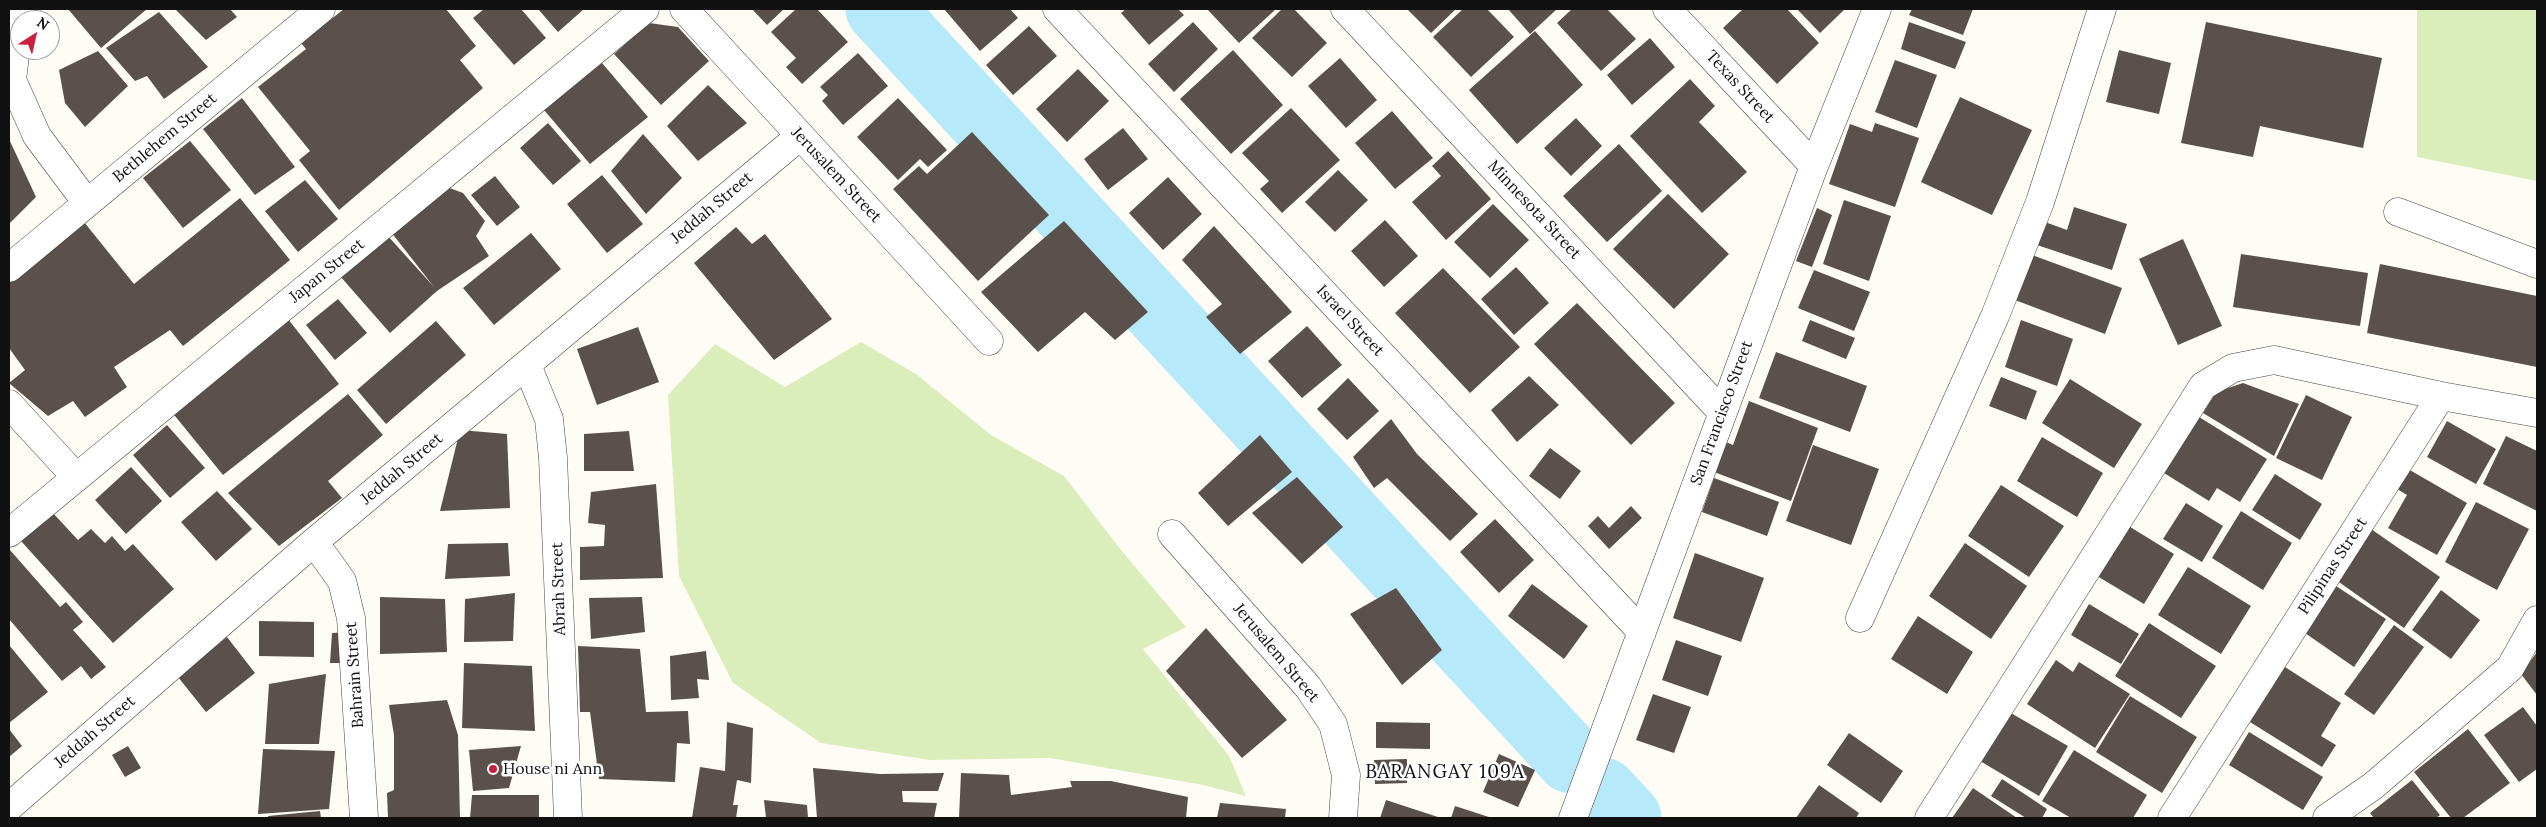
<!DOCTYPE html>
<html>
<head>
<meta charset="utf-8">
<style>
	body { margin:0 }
	#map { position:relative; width:2546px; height:827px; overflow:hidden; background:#fffcf5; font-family:Lora,serif }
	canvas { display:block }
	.frame { position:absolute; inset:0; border:10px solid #111; pointer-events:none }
	.north { position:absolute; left:10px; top:10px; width:50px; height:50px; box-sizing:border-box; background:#fff; border:1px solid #a0a0a0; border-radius:50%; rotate:35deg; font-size:14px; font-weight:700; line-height:20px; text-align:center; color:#111 }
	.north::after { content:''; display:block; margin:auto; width:18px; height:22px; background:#ca1f3e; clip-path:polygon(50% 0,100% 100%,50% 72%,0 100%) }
</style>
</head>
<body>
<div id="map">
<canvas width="2546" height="827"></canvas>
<div class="frame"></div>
<div class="north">N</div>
</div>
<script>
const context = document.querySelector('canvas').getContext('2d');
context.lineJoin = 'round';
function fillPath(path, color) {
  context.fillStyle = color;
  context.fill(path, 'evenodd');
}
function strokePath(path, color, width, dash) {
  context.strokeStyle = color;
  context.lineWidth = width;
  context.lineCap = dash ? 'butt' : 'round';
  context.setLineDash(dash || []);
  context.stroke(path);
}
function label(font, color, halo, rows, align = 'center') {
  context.font = font + ' Lora,serif';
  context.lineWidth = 5;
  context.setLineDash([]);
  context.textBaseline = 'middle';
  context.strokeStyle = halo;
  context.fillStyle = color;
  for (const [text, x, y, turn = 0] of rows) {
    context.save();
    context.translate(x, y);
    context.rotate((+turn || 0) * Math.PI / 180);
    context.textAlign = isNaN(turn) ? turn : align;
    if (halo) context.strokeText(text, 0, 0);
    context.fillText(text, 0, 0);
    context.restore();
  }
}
fillPath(new Path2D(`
	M2417,9H2537V181L2417,157Z
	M861,342L916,374L991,435L1064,476L1121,550L1186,627L1143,649L1229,756L1246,796L1203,785L1050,758L930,760L821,743L733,683L679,576L668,395L715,344L785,387Z`), '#dbedbb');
strokePath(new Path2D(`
	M880,9L1571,759
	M1603,792L1627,818`), '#b6e9fa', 69);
fillPath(new Path2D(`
	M68,9H147L101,48Z
	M175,9H230L237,17L206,40Z
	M344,9H446L476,46L460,60L483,88L339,210L299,160L310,151L258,87L306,49L301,43Z
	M484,9H521L546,38L514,65L473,18Z
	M538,9H584L558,32Z
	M752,9H784L767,25Z
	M796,9H817L848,42L802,84L786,67L796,58L771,32Z
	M944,9H1010L1018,18L980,51Z
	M1126,9H1178L1184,15L1149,45L1121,13Z
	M1207,9H1276L1239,43Z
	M1282,9H1294L1327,43L1292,77L1252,38Z
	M1407,9H1456L1431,33Z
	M1463,9H1487L1514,37L1471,77L1433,37Z
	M1508,9H1557L1530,34Z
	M1572,9H1607L1636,39L1601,71L1557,23Z
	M1743,9H1787L1819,43L1777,84L1723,28Z
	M1797,9H1845L1820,33Z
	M1912,9H1973L1963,35L1909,15Z
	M159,12L208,67L164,99L147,76L135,81L106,48Z
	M1193,22L1218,49L1174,92L1148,64Z
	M1909,22L1966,42L1955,69L1901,49Z
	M2206,22L2382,58L2363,148L2260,126L2253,157L2181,143Z
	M649,23L678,27L709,61L661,105L614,54Z
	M1029,26L1057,56L1013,95L986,65Z
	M1535,31L1583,85L1517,144L1469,90Z
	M1650,38L1675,67L1632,105L1607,75Z
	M1233,50L1283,105L1231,154L1180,99Z
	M2119,50L2171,63L2159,114L2106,102Z
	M98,51L128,86L85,127L65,103L59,70Z
	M858,53L888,86L843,125L822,101L828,95L820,87Z
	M1340,58L1377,100L1346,128L1308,86Z
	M1895,60L1937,75L1917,128L1875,112Z
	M602,63L648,117L590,164L544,110Z
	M1078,69L1109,101L1067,142L1036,109Z
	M1690,79L1715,106L1699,122L1747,172L1702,213L1630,136Z
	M708,85L747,123L698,161L667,126Z
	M1960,97L2032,130L1992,215L1921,182Z
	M242,98L295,167L255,195L203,129Z
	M898,98L947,150L928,167L920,159L898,180L857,137Z
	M1291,108L1340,160L1282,213L1260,189L1269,181L1242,153Z
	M1392,111L1433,158L1395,189L1355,143Z
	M1576,118L1602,146L1571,176L1544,148Z
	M548,123L581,161L553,185L520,148Z
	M1875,123L1919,138L1895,207L1829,184L1850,124L1872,132Z
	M1123,128L1148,159L1108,190L1084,159Z
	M972,132L1049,215L978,281L893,189L919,166L927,174Z
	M643,134L682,178L646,214L611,171Z
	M9,139L36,197L9,224Z
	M190,141L231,190L183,228L143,178Z
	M1619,144L1662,191L1607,242L1563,196Z
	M1448,151L1491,199L1446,240L1412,202L1441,176L1432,166Z
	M1338,170L1368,200L1335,232L1305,202Z
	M602,175L643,224L607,253L567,204Z
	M495,176L520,207L497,226L471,195Z
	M1168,177L1202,214L1163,250L1129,213Z
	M305,180L338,219L298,252L265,211Z
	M447,187L463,193L485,221L476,236L489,256L437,291L390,333L340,276L387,235L434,287L391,232Z
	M1668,194L1729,254L1674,309L1613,249Z
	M240,198L290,260L232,307L183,346L170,330L114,367L127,387L85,417L73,401L48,416L9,383L25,370L9,348V282L84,222L134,284Z
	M1844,200L1891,216L1869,281L1823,264Z
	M1493,204L1529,240L1490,278L1454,242Z
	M2074,207L2127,224L2112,270L2037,245L2045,222L2067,230Z
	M1817,208L1832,215L1812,267L1796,261Z
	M1385,220L1418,256L1384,287L1351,251Z
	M1064,221L1148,312L1115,340L1085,312L1038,352L981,292Z
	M1214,226L1292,312L1240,354L1206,317L1222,304L1182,260Z
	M736,227L752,244L765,234L832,319L774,360L694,263Z
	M531,233L561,269L494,325L463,288Z
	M2183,239L2222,326L2178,345L2139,259Z
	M2241,254L2368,273L2360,326L2233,307Z
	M2032,255L2122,288L2105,334L2015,300Z
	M2380,264L2537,296V367L2367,333Z
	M1516,267L1549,303L1514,335L1481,299Z
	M1443,268L1520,347L1470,393L1395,313Z
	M1814,270L1870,292L1854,331L1798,308Z
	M338,299L367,333L335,360L306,325Z
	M1577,303L1675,403L1631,445L1534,344Z
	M288,319L339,384L223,475L171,411Z
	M1810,320L1855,338L1846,359L1802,341Z
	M2021,320L2073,339L2057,386L2005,367Z
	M436,321L466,355L386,424L357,390Z
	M1307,326L1342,365L1302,398L1268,361Z
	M638,327L659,382L597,405L577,349Z
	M1776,352L1867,386L1850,432L1759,398Z
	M1529,376L1559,405L1517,442L1491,410Z
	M2001,377L2037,391L2026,420L1989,406Z
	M1348,378L1379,411L1347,440L1317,409Z
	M2070,379L2142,424L2114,468L2042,423Z
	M2243,383L2299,404L2274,456L2203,413L2216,392Z
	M348,394L383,435L328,481L342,498L279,546L228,493Z
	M2306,395L2352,417L2322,480L2276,458Z
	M1749,401L1818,428L1791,501L1714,472L1726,442L1733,445Z
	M2199,417L2267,459L2240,502L2217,488L2209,501L2164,473Z
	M1391,419L1417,454L1478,514L1450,541L1387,478L1374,488L1353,457Z
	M2447,421L2496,449L2476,484L2427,457Z
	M167,425L205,468L170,498L133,455Z
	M460,430L507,434L510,508L440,511Z
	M629,431L634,471H584V434Z
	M1260,435L1292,472L1228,526L1198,493Z
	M2506,436L2537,451V511L2483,484Z
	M2042,437L2103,473L2077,517L2017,481Z
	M1813,445L1879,469L1851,545L1786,521Z
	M1550,448L1581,471L1560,499L1529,476Z
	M131,467L162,501L126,534L95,500Z
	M2408,469L2467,503L2437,555L2388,528L2407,495L2397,489Z
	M2275,474L2322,504L2300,540L2252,510Z
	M1297,477L1343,527L1302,564L1252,513Z
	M1714,478L1779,502L1767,536L1702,512Z
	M656,484L663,578L580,580V547L604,546L605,525L588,523L591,492Z
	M2001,485L2064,526L2029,577L1968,536Z
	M217,491L252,529L216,561L181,522Z
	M2476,502L2529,529L2497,590L2445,562Z
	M2186,503L2223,526L2202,562L2163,539Z
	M1631,506L1642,518L1609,549L1588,526L1598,516L1609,528Z
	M2241,511L2292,543L2263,590L2212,558Z
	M52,512L78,540L91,529L105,543L112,536L125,551L133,544L174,589L113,643L21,541Z
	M1495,519L1534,560L1499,593L1460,552Z
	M2127,525L2174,554L2144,604L2097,576Z
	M2371,529L2440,577L2404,628L2336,580Z
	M508,543L510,576L445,579L448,544Z
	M1965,543L2027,586L1991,639L1929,596Z
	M10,550L60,607L66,602L83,622L73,630L106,667L91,679L81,666L62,681L9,619Z
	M1695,553L1764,578L1741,642L1673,618Z
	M2188,567L2251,606L2221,654L2158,615Z
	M1532,584L1588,626L1564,659L1508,616Z
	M2336,586L2386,619L2354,667L2305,633Z
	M1396,588L1442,650L1402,685L1350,614Z
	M2441,590L2480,620L2451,659L2412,630Z
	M515,593L513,641L464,642L465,599Z
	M380,597L445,599L447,652L380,654Z
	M642,597L645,632L591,639L589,598Z
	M2089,604L2139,634L2121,664L2071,635Z
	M1918,616L1973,652L1947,694L1891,659Z
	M259,621L314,622V657L259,656Z
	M2149,623L2216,666L2181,718L2115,676Z
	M2394,625L2424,647L2374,715L2344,694Z
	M1206,628L1287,720L1242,758L1166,671Z
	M352,632V663H330L332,633Z
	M227,637L255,673L206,712L178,677Z
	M1676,640L1722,656L1708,696L1662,680Z
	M9,645L48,692L9,723Z
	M578,646L640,649L646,712L688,711L690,744L677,743L675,782L599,779L590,712H580Z
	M706,651L709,680L697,679L699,698L671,700L670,656Z
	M2537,652V695L2521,674Z
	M2056,660L2073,672L2079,662L2130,694L2095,748L2027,704Z
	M464,663L532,666L535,731L462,728Z
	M2285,667L2341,703L2321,736L2336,745L2322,767L2250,722Z
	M326,674L319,744H265L269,684Z
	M1653,694L1691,707L1674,753L1636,740Z
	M2130,696L2197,737L2162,793L2096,752Z
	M447,700L458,735L460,818H388L387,793L394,790V735L389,705Z
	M2523,707L2537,726V769L2519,782L2484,735Z
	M2009,712L2068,746L2039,796L1980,761Z
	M727,722L753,728L751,783L737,780L733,805H738L736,818H692L700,767L725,771Z
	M1376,722L1430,723V749L1376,748Z
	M9,729L22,746L9,757Z
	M2468,729L2510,783L2463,818H2451L2414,772Z
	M2249,732L2323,777L2303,810L2229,765Z
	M1849,733L1903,771L1881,803L1827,765Z
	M128,746L141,768L125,777L112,755Z
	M521,746L509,788L473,791L469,750Z
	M263,749L335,751L329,809L258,814Z
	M2074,750L2147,795L2133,818H2071L2042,801Z
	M1499,754L1535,770L1518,807L1483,792Z
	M1407,759V783L1375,784L1374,760Z
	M813,768L880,774L944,773L938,791H902L903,802L937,803L934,818H817Z
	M961,773L1009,775L1011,795L1072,787L1070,781H1111L1188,797L1186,818H959Z
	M2002,779L2047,809L2042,818H2026L1991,796Z
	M2412,780L2440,815L2436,818H2374L2370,813Z
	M1819,785L1859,813L1856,818H1796Z
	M1973,788L2017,818H1952Z
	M472,795H539V818H470Z
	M764,800L807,805L808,818H766Z
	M1386,800L1441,818H1380Z
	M1220,803L1286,809L1285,818H1217Z
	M1455,806L1492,818H1451Z
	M320,811L321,818H269L268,816Z`), '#5a504c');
const minor = new Path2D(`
	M27,9L19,21L12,80L37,136L87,203
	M684,9L989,341
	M1057,9L1642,632
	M1345,9L1722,412
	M1667,9L1814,166
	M2398,212L2537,264
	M9,268L321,9
	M527,365L549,419L553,458L568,818
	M9,404L76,477
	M9,533L645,9
	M1172,534L1308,687L1333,724L1346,775L1343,818
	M314,542L342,581L351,618L364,818
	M1860,618L1995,316L2040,202L2102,9
	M9,807L314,542L800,136
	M1573,818L1814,166L1877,9
	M1929,818L2203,386L2233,368L2274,360L2441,396
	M2172,818L2441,396L2537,413
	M2327,818L2373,786L2510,668L2537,620`);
strokePath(minor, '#444', 29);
strokePath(minor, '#fff', 28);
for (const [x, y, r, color] of [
	[493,769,5,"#ca1f3e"]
]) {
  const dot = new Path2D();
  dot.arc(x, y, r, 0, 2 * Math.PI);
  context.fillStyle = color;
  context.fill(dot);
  strokePath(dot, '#fff', 2);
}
label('16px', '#111', '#fff', [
	["Texas Street",1740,87,47],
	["Bethlehem Street",165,138,-40],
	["Jerusalem Street",836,175,47],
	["Jeddah Street",712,208,-40],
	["Minnesota Street",1534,210,47],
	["Japan Street",327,271,-39],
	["Israel Street",1350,321,47],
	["San Francisco Street",1722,413,-70],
	["Jeddah Street",402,469,-40],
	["Pilipinas Street",2333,566,-57],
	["Abrah Street",559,589,-92],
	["Jerusalem Street",1276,653,50],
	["Bahrain Street",355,675,-94],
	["Jeddah Street",95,732,-41]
]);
label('16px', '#111', '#fff', [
	["House ni Ann",503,769]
], 'left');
context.letterSpacing = '1px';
label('19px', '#111', '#fff', [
	["BARANGAY 109A",1445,773]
]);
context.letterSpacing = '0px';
</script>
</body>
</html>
